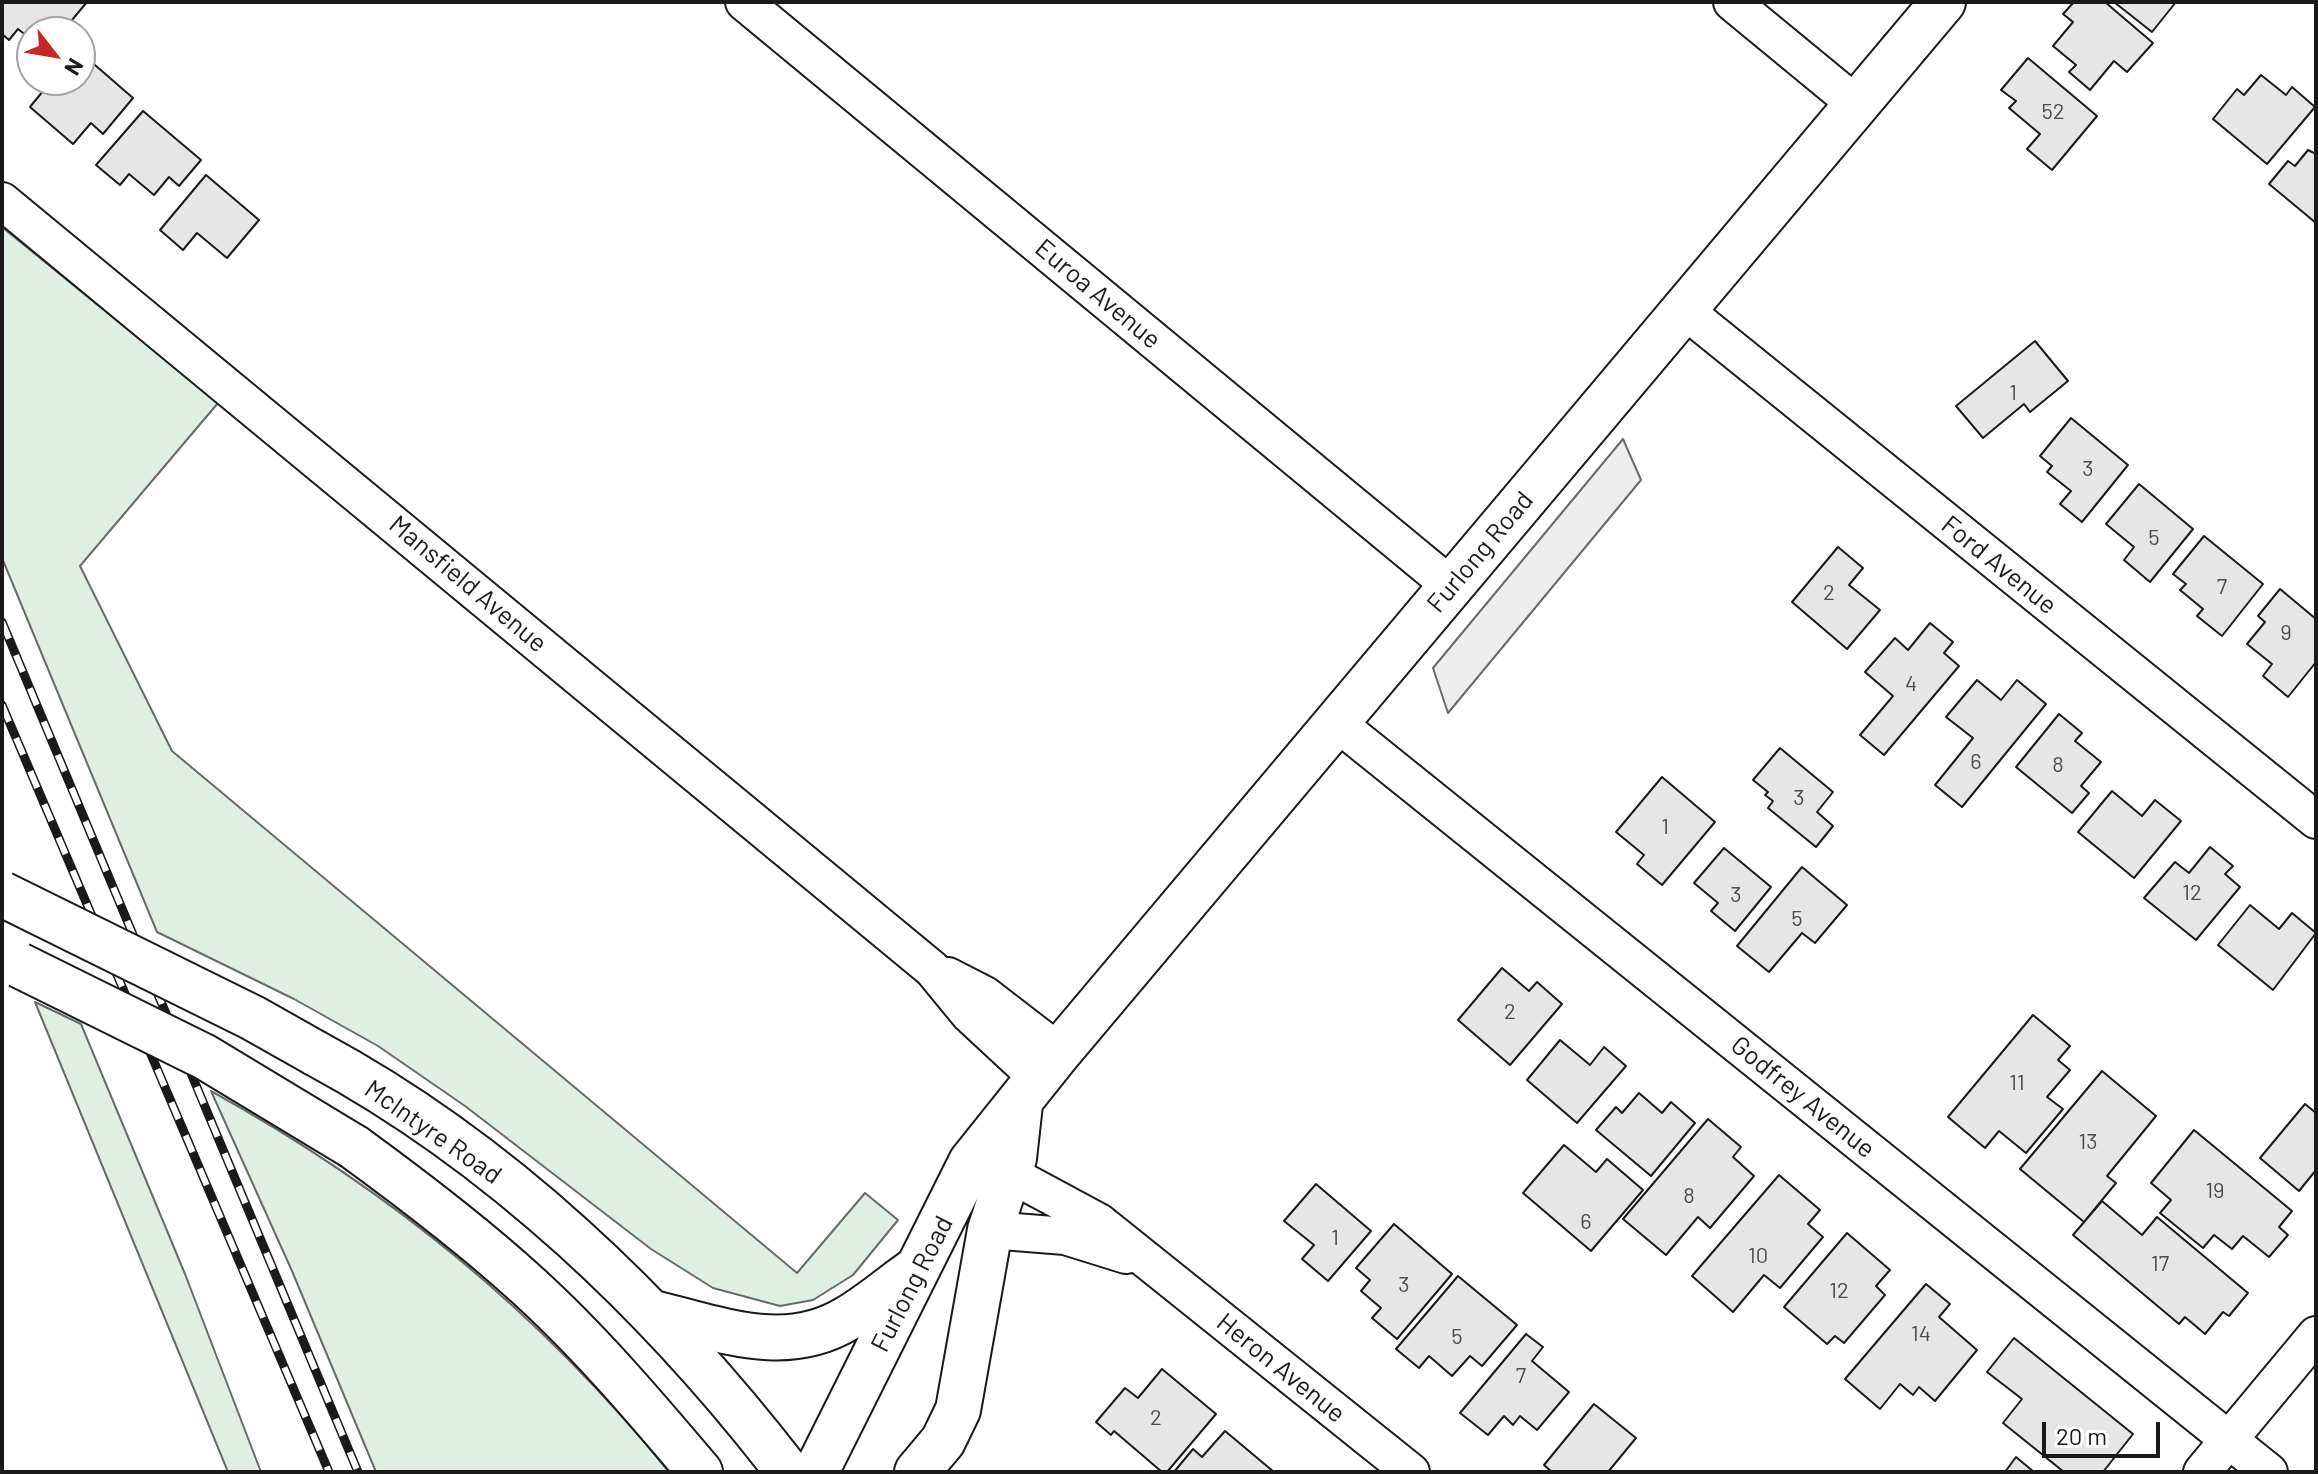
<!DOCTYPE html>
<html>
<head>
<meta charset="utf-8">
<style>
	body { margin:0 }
	#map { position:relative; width:2318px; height:1474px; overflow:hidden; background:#fff; font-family:Barlow,sans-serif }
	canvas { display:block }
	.frame { position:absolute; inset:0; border:4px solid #1a1a1a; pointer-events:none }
	.north { position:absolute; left:16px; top:16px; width:80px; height:80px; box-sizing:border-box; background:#fff; border:2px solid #a3a3a3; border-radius:50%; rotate:121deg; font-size:22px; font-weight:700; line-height:32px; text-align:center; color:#1a1a1a }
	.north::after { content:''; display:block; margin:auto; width:28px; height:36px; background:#c62828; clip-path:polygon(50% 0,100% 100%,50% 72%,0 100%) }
	.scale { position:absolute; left:2042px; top:1422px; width:118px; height:36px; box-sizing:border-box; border:4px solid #1a1a1a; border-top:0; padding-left:10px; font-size:24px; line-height:28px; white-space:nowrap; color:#1a1a1a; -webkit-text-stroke:6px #fff; paint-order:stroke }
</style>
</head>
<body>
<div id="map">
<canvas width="2318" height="1474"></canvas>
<div class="frame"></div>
<div class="north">N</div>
<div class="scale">20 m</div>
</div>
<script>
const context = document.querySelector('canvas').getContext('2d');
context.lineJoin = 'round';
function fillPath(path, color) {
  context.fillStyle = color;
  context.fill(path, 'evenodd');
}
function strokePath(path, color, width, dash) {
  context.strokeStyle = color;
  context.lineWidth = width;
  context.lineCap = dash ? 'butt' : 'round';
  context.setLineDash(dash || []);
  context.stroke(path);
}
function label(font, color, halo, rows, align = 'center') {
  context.font = font + ' Barlow,sans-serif';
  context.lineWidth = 6;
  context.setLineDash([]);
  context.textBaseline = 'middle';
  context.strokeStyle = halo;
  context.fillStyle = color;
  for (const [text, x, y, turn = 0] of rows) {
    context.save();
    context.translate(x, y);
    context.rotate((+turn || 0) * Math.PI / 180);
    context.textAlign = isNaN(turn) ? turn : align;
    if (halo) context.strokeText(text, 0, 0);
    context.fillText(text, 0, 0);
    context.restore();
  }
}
const green = new Path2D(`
	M2,227L218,403L80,566L172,751L797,1273L865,1193L898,1220L853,1275L813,1300L780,1306L713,1288L651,1249L465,1106L378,1046L294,999L157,932L2,558Z
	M35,1002L81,1024L185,1274L261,1472H228Z
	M211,1091C390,1190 540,1313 669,1472H376L292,1271Z`);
fillPath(green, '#e0efe3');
strokePath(green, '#6a6a6a', 2);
const parking = new Path2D(`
	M1623,439L1641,480L1448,713L1433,668Z`);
fillPath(parking, '#ededed');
strokePath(parking, '#6a6a6a', 2);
const building = new Path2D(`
	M2,2H87L62,32H32V40L18,29L9,40L2,34Z
	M2074,2H2105L2153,43L2127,72L2114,61L2090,90L2069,72L2076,65L2053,46L2073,22L2063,14Z
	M2114,2H2176L2152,32Z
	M80,52L133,98L103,134L91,123L73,144L30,107L52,80H80Z
	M2028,58L2097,116L2052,170L2027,149L2040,134L2009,108L2016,101L2001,90Z
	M2261,75L2286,95L2292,87L2315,107L2267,164L2213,119L2237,89L2244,95Z
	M143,111L201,160L179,186L169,177L154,195L129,174L120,185L96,165Z
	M2308,150L2316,154V223L2269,184L2288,161L2295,166Z
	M206,175L259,220L227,258L197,233L183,250L160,230Z
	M2035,341L2068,381L2030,412L2024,404L1983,438L1956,406Z
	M2071,418L2128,465L2082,522L2060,504L2071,491L2047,472L2052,466L2040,456Z
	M2139,484L2193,529L2150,582L2124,560L2134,547L2106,524Z
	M2204,536L2263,584L2222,636L2197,616L2203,609L2180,590L2186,584L2173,574Z
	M1838,547L1863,568L1849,585L1880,610L1847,649L1792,602Z
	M2280,589L2316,619V662L2288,697L2263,676L2272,664L2247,644L2265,622L2258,616Z
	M1930,623L1953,642L1944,653L1959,666L1884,755L1860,735L1893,696L1865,672L1895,638L1908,650Z
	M1977,680L2001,700L2017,680L2046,704L1962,807L1935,785L1973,738L1946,717Z
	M2059,714L2082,733L2075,741L2101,762L2081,786L2089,793L2072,813L2016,767Z
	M1780,748L1833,792L1817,812L1833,826L1816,847L1768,808L1773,801L1765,795L1768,792L1753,780Z
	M1662,777L1715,822L1662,885L1637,864L1644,855L1616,832Z
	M2112,791L2142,816L2155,800L2181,821L2134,878L2078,832Z
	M2210,847L2233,866L2225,874L2240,887L2196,940L2144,898L2175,862L2189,873Z
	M1724,848L1771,887L1735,931L1711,911L1718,903L1694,883Z
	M1802,867L1847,905L1815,943L1802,933L1769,972L1737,946Z
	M2250,905L2279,929L2292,913L2316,933L2273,990L2218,945Z
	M1502,968L1529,991L1537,982L1562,1004L1510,1065L1458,1020Z
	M2033,1015L2070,1046L2058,1060L2070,1070L2047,1097L2063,1109L2026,1153L1999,1131L1985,1148L1948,1117Z
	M1560,1040L1590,1065L1604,1047L1626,1066L1577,1123L1527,1080Z
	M2102,1071L2156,1116L2107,1176L2116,1183L2084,1222L2020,1169Z
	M1639,1093L1662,1113L1671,1102L1695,1123L1651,1176L1596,1130L1616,1107L1622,1113Z
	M2305,1104L2316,1113V1170L2299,1191L2260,1158Z
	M1708,1119L1741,1147L1733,1157L1754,1176L1710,1228L1698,1217L1666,1255L1623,1219Z
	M2194,1130L2292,1211L2279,1227L2288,1235L2269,1257L2243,1236L2232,1249L2214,1235L2203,1248L2160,1213L2171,1200L2151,1183Z
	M1564,1145L1596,1172L1607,1159L1643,1190L1591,1251L1523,1193Z
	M1779,1175L1820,1210L1808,1224L1823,1237L1780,1288L1764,1275L1733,1312L1692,1276Z
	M1316,1184L1371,1231L1328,1281L1302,1259L1314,1245L1284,1221Z
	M2102,1201L2142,1235L2157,1217L2248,1293L2229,1316L2223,1312L2205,1334L2185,1317L2179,1324L2073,1235Z
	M1394,1224L1452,1274L1397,1339L1372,1318L1381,1308L1361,1291L1370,1280L1356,1268Z
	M1847,1233L1890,1270L1876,1286L1885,1295L1844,1343L1835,1336L1827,1344L1784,1307Z
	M1458,1276L1517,1325L1482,1366L1470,1356L1452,1376L1429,1356L1419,1368L1396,1349Z
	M1926,1284L1950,1304L1939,1317L1977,1350L1935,1401L1919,1387L1913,1395L1900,1384L1880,1409L1845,1379Z
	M1526,1334L1543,1347L1532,1361L1569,1392L1537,1430L1520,1416L1513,1425L1504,1416L1488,1435L1460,1413Z
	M2014,1338L2133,1434L2103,1472H2064L2003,1423L2022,1399L1987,1372Z
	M1162,1369L1216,1414L1167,1472H1162L1114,1431L1111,1435L1096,1422L1125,1388L1138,1398Z
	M1594,1404L1636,1438L1608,1472H1552L1544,1465Z
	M1225,1431L1274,1472H1174L1193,1449L1202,1457Z
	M2016,1457L2034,1472H2005Z`);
fillPath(building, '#e6e6e6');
strokePath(building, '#1a1a1a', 2);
const street = new Path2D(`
	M744,2L1451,586
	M1732,2L1857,105
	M2,201L932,969L969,1014L1039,1079
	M1683,309L2316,820
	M1337,723L2269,1472
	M948,976L985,995L1059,1052
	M1008,1173L1099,1222L1411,1472
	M990,1230L1065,1236L1126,1255
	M2202,1472L2316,1335`);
const secondary = new Path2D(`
	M652,1313C719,1328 784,1357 848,1318C872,1304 894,1284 918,1268
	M816,1472L971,1162L1059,1052L1943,2
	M917,1472L943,1441L958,1410L990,1230L1014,1158L1020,1104`);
const primary = new Path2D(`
	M315,1053C501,1153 660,1306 788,1472
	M354,1147C413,1190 471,1234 526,1284C589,1341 645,1407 700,1472`);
strokePath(street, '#1a1a1a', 40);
strokePath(secondary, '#1a1a1a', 48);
strokePath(primary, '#1a1a1a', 48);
strokePath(street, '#fff', 36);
strokePath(secondary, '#fff', 44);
strokePath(primary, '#fff', 44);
const rail = new Path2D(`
	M2,622L358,1472
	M2,705L329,1472`);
strokePath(rail, '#1a1a1a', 9);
strokePath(rail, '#fff', 6, [18]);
const primaryBridge = new Path2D(`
	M2,894L253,1018L315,1053
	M19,965L205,1057L354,1147`);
strokePath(primaryBridge, '#1a1a1a', 48, []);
strokePath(primaryBridge, '#fff', 44);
label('22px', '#4d4d4d', null, [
	["52",2053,112],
	["1",2013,393],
	["3",2088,469],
	["5",2154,538],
	["7",2222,587],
	["2",1829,593],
	["9",2286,633],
	["4",1911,684],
	["6",1976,762],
	["8",2058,765],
	["3",1799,798],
	["1",1665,827],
	["12",2192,893],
	["3",1736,895],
	["5",1797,919],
	["2",1510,1012],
	["11",2017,1083],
	["13",2088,1142],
	["19",2215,1191],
	["8",1689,1196],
	["6",1586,1222],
	["1",1335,1238],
	["10",1758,1256],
	["17",2160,1264],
	["3",1404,1285],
	["12",1839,1291],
	["14",1921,1334],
	["5",1457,1337],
	["7",1521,1376],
	["2",1156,1418]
]);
label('26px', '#1a1a1a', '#fff', [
	["Euroa Avenue",1098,294,40],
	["Furlong Road",1480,552,-50],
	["Ford Avenue",1999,565,39],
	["Mansfield Avenue",468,584,40],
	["Godfrey Avenue",1803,1097,39],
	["McIntyre Road",433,1132,35],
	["Furlong Road",912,1284,-63],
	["Heron Avenue",1281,1368,39]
]);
</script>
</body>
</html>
